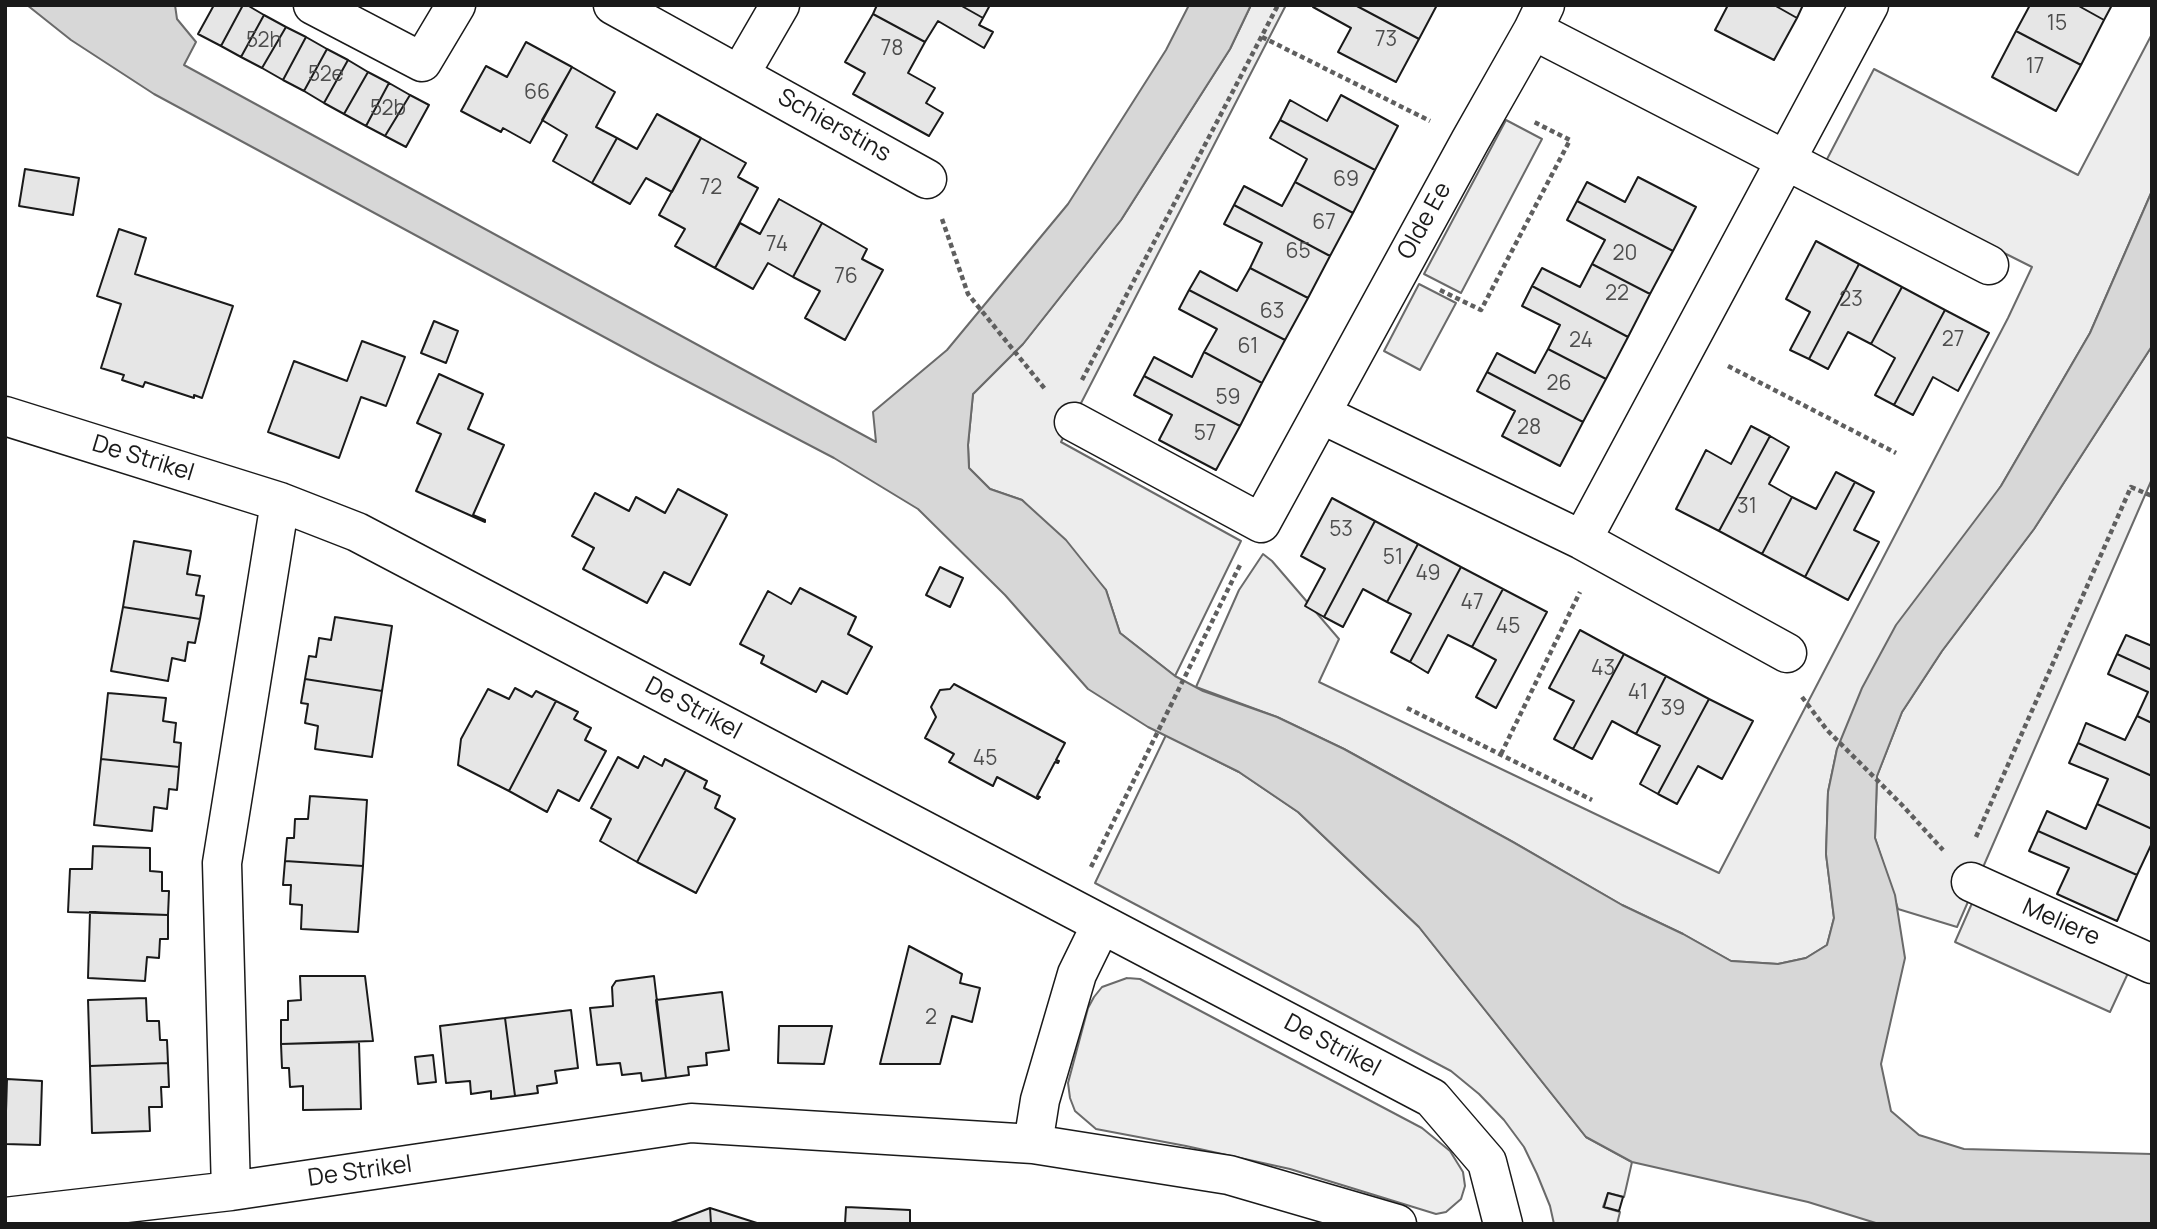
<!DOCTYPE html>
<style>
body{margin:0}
#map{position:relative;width:2157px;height:1229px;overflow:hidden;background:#fff;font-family:Manrope,sans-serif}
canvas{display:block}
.frame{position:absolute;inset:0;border:7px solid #1a1a1a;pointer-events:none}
</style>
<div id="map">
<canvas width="2157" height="1229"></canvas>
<div class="frame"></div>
</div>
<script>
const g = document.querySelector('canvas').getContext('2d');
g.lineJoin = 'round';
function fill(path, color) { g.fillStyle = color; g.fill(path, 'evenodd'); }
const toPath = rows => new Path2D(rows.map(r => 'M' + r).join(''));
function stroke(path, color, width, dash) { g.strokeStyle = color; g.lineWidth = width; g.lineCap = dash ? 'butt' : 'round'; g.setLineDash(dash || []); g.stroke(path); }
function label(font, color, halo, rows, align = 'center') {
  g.font = font + ' Manrope,sans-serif'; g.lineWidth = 5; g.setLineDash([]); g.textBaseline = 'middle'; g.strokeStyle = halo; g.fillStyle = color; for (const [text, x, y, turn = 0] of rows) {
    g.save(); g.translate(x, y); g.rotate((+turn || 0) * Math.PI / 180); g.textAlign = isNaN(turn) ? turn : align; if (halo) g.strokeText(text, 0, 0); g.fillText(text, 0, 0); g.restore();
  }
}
const built = toPath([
 [1251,5,1286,5,1061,442,1241,541,1175,676,1120,633,1106,590,1022,500,990,489,969,468,968,445,973,394,1023,344,1121,220,1230,49,1251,5],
 [2152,34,2152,191,2090,333,2001,486,1837,749,1828,792,1826,854,1834,918,1827,945,1806,958,1778,964,1731,961,1683,934,1622,905,1513,842,1344,749,1277,717,1196,687,1239,590,1263,554,1272,561,1339,639,1319,682,1719,873,2008,318,2032,267,1825,163,1874,69,2078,175,2152,34],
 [1506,120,1542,139,1461,293,1424,274,1506,120],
 [1419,284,1456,303,1420,370,1384,351,1419,284],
 [2152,346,2152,479,1957,927,1898,909,1875,838,1877,776,1902,712,1942,651,2034,529,2152,346],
 [1166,735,1239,772,1298,812,1419,927,1586,1137,1632,1162,1624,1197,1608,1193,1603,1207,1620,1212,1617,1224,1554,1224,1550,1206,1537,1174,1524,1147,1504,1120,1479,1094,1451,1071,1095,883,1166,735],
 [1973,901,2129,971,2110,1012,1955,942,1973,901],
 [1127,978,1140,979,1422,1128,1450,1151,1463,1172,1465,1186,1461,1199,1446,1212,1436,1214,1290,1169,1186,1146,1096,1129,1075,1111,1070,1098,1068,1083,1088,1008,1094,997,1102,987,1127,978]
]);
const water = toPath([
 [27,5,175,5,177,19,196,42,184,65,876,442,873,412,947,350,1068,204,1166,50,1189,5,1251,5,1230,49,1121,220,1023,344,973,394,968,445,969,468,990,489,1022,500,1066,540,1106,590,1120,633,1175,676,1203,691,1277,717,1344,749,1513,842,1622,905,1683,934,1731,961,1778,964,1806,958,1827,945,1834,918,1826,854,1828,792,1837,749,1862,688,1896,625,2001,486,2090,333,2152,191,2152,346,2034,529,1942,651,1902,712,1877,776,1875,838,1895,895,1905,958,1881,1064,1891,1111,1919,1135,1964,1149,2152,1154,2152,1224,1879,1224,1808,1202,1632,1162,1586,1137,1419,927,1298,812,1239,772,1148,727,1088,689,1005,595,918,509,834,458,656,365,154,94,71,40,27,5]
]);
const building = toPath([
 [214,5,243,5,221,46,198,34,214,5],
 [243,5,247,5,264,15,241,57,221,46,243,5],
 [877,5,960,5,983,18,979,25,993,32,984,48,938,21,925,42,873,14,877,5],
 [960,5,990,5,983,18,960,5],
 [1314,5,1355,5,1419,39,1396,82,1338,52,1351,28,1313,7,1314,5],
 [1355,5,1437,5,1419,39,1355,5],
 [1728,5,1774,5,1797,18,1774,60,1715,30,1728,5],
 [1774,5,1803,5,1797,18,1774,5],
 [2030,5,2077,5,2104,20,2081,65,2016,31,2030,5],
 [2077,5,2112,5,2104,20,2077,5],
 [873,14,925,42,908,73,935,88,926,103,943,113,929,136,853,94,865,73,845,62,873,14],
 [264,15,286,27,262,68,241,57,264,15],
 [286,27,306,37,283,80,262,68,286,27],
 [2016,31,2081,65,2056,111,1992,77,2016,31],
 [306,37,327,49,304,91,283,80,306,37],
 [526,42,572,67,530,143,503,128,501,132,461,111,486,66,507,77,526,42],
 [327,49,348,60,324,103,304,91,327,49],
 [348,60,368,72,344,114,324,103,348,60],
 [572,67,615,92,596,127,617,138,592,183,553,161,567,135,542,120,572,67],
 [368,72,389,83,366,126,344,114,368,72],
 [389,83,410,95,385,136,366,126,389,83],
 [410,95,429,105,406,147,385,136,410,95],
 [1341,95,1398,126,1375,170,1280,120,1290,100,1327,121,1341,95],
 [657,114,701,138,672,192,646,178,630,204,592,183,617,138,637,149,657,114],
 [1280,120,1375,170,1353,213,1295,182,1307,159,1270,138,1280,120],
 [701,138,746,163,738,177,758,188,715,268,675,246,685,229,659,215,701,138],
 [25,169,79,178,73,215,19,206,25,169],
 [1638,177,1696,207,1673,251,1577,201,1587,182,1625,202,1638,177],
 [1295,182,1353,213,1330,256,1234,205,1244,186,1282,206,1295,182],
 [779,199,822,223,793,277,768,263,753,289,715,268,740,223,760,234,779,199],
 [1577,201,1673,251,1650,294,1592,264,1605,240,1567,220,1577,201],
 [1234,205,1330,256,1308,298,1250,268,1262,243,1224,224,1234,205],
 [822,223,867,249,862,259,883,270,845,340,805,318,820,291,793,277,822,223],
 [119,229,146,238,135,274,233,306,202,398,194,395,194,398,145,382,143,387,122,380,124,375,101,368,121,304,97,296,119,229],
 [1816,241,1859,264,1809,359,1790,350,1810,312,1786,299,1816,241],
 [1592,264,1650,294,1628,337,1532,286,1542,268,1580,287,1592,264],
 [1859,264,1902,287,1871,344,1848,332,1828,369,1809,359,1859,264],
 [1250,268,1308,298,1285,340,1189,290,1200,271,1237,291,1250,268],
 [1532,286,1628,337,1606,379,1548,349,1560,325,1522,306,1532,286],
 [1902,287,1945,310,1894,405,1875,395,1895,358,1871,344,1902,287],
 [1189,290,1285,340,1262,383,1204,352,1217,329,1179,309,1189,290],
 [1945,310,1989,333,1958,391,1933,377,1913,415,1894,405,1945,310],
 [434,321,458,331,446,363,421,353,434,321],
 [362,341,405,357,386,406,361,397,339,458,268,432,294,361,347,381,362,341],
 [1548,349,1606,379,1583,422,1487,372,1497,353,1535,373,1548,349],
 [1204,352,1262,383,1240,426,1144,376,1154,357,1192,377,1204,352],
 [1487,372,1583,422,1560,466,1502,436,1515,411,1477,391,1487,372],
 [439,374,483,394,468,429,504,445,473,515,485,520,485,522,416,491,441,434,417,423,439,374],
 [1144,376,1240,426,1216,470,1159,440,1172,415,1134,395,1144,376],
 [1751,426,1770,436,1719,531,1676,509,1706,450,1731,464,1751,426],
 [1770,436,1789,447,1769,484,1792,497,1762,554,1719,531,1770,436],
 [1836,472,1855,482,1805,577,1762,554,1792,497,1816,509,1836,472],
 [1855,482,1874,492,1854,530,1879,542,1848,600,1805,577,1855,482],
 [678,489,727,515,690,585,664,572,647,603,583,569,594,548,572,536,595,493,629,511,636,497,665,513,678,489],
 [1332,498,1375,521,1324,617,1305,606,1325,569,1301,556,1332,498],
 [1375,521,1418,544,1387,602,1363,589,1343,627,1324,617,1375,521],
 [134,541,191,551,187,574,200,576,196,595,204,596,200,619,123,607,134,541],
 [1418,544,1461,567,1410,662,1391,652,1411,614,1387,602,1418,544],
 [940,567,963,578,950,607,926,595,940,567],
 [1461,567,1503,589,1472,647,1448,635,1428,673,1410,662,1461,567],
 [800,588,856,617,848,634,872,647,847,694,822,681,816,692,761,663,764,656,740,644,768,591,791,604,800,588],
 [1503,589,1547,612,1496,708,1476,697,1496,660,1472,647,1503,589],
 [123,607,200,619,195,643,188,642,185,661,172,658,168,681,111,671,123,607],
 [335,617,392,626,382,691,305,679,309,656,316,657,319,638,331,640,335,617],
 [1580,630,1624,654,1573,749,1554,739,1574,701,1549,688,1580,630],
 [2126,635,2152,646,2152,670,2117,654,2126,635],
 [1624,654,1666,676,1636,734,1612,721,1592,759,1573,749,1624,654],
 [2117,654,2152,670,2152,723,2137,716,2148,692,2108,674,2117,654],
 [1666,676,1709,699,1658,794,1640,784,1660,746,1636,734,1666,676],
 [305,679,382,691,372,757,315,749,318,726,305,723,308,704,301,703,305,679],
 [954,684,1065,743,1056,760,1059,761,1058,763,1055,762,1037,796,1040,797,1038,799,997,777,993,786,980,779,949,762,954,754,925,738,936,717,931,707,940,690,950,689,954,684],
 [515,688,532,697,536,691,556,701,509,791,458,765,461,739,488,689,509,699,515,688],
 [108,693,166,698,163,721,176,723,174,742,181,743,179,767,101,759,108,693],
 [1709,699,1753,721,1722,779,1698,766,1677,804,1658,794,1709,699],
 [556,701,578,712,574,719,591,728,585,740,606,751,579,801,558,790,547,812,509,791,556,701],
 [2137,716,2152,723,2152,776,2078,743,2086,723,2125,740,2137,716],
 [2078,743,2152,776,2152,829,2097,804,2108,779,2069,763,2078,743],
 [644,756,662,766,665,759,686,770,637,862,600,841,611,819,591,808,618,757,638,768,644,756],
 [101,759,179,767,177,790,169,789,167,809,154,807,152,831,94,825,101,759],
 [686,770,707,781,704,788,720,796,715,808,735,819,696,893,637,862,686,770],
 [310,796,367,800,363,866,285,861,287,838,294,838,295,819,308,819,310,796],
 [2097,804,2152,829,2152,843,2137,875,2038,831,2047,811,2086,829,2097,804],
 [2038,831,2137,875,2117,921,2057,894,2069,868,2029,851,2038,831],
 [93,846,150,848,150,871,162,872,162,891,169,891,168,915,68,912,70,869,92,869,93,846],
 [285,861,363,866,358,932,301,929,302,905,290,904,291,885,283,885,285,861],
 [90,912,168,915,168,939,160,939,159,958,147,957,145,981,88,978,90,912],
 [909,946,962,974,960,983,980,988,972,1022,952,1016,940,1064,880,1064,909,946],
 [300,976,365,976,373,1041,281,1044,281,1020,288,1020,288,1001,301,1000,300,976],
 [654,976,666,1078,642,1081,641,1073,622,1075,620,1063,597,1065,590,1008,613,1006,612,987,616,981,654,976],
 [722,992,729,1050,706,1053,707,1065,688,1067,689,1075,666,1078,656,1000,722,992],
 [146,998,147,1021,159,1021,160,1040,167,1040,168,1063,90,1066,88,1000,146,998],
 [571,1010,578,1068,555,1071,557,1083,537,1086,538,1093,515,1096,505,1018,571,1010],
 [505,1018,515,1096,491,1099,491,1091,471,1094,470,1081,446,1083,440,1026,505,1018],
 [779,1026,832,1026,824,1064,778,1063,779,1026],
 [359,1042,361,1109,303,1110,303,1086,290,1087,289,1068,282,1068,281,1044,359,1042],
 [433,1055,436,1082,418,1084,415,1057,433,1055],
 [168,1063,169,1087,161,1087,162,1107,149,1107,150,1131,92,1133,90,1066,168,1063],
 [7,1079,42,1081,40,1145,5,1144,7,1079],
 [1608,1193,1623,1197,1619,1211,1604,1207,1608,1193],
 [846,1207,910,1210,910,1224,845,1224,846,1207],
 [710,1208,760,1224,711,1224,710,1208],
 [710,1208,711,1224,668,1224,710,1208]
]);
const path = toPath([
 [1262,37,1430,121],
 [942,219,968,294,1045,389],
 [1440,290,1481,310,1570,140,1534,122],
 [1728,366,1896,453],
 [1082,380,1278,5],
 [1802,697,1827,730,1902,805,1943,850],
 [1407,708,1592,800],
 [1501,754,1580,592],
 [1976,837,2131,487,2152,496],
 [1091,867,1240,565]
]);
const minor = toPath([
 [313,5,422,62,456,5],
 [613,5,927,179],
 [1533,30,1989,265],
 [740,74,780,5],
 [1321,414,1582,540,1787,653],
 [5,416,280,502,357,532,1432,1098,1487,1162,1503,1224],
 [1074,422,1261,523,1470,141,1533,30,1545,5],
 [1582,540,1869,5],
 [1971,882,2152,964],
 [1033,1144,1040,1100,1077,974,1101,925],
 [231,1191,222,863,280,502],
 [5,1217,231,1191,691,1123,1033,1144,1229,1175,1397,1224]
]);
const numberNames = [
 ["15",2057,24],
 ["73",1386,40],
 ["52h",264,41],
 ["78",892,49],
 ["17",2035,67],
 ["52e",326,75],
 ["66",537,93],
 ["52b",388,109],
 ["69",1346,180],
 ["72",711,188],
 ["67",1324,223],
 ["74",777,245],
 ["65",1298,252],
 ["20",1625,254],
 ["76",846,277],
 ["22",1617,294],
 ["23",1851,300],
 ["63",1272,312],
 ["27",1953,340],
 ["24",1581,341],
 ["61",1248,347],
 ["26",1559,384],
 ["59",1228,398],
 ["28",1529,428],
 ["57",1205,434],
 ["31",1747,507],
 ["53",1341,530],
 ["51",1393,558],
 ["49",1428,574],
 ["47",1472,603],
 ["45",1508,627],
 ["43",1603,669],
 ["41",1638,693],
 ["39",1673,709],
 ["45",985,759],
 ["2",931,1018]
];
const streetNames = [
 ["Schierstins",834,126,29],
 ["Olde Ee",1425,221,-61],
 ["De Strikel",143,459,17],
 ["De Strikel",693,709,28],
 ["Meliere",2061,923,24],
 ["De Strikel",1332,1046,28],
 ["De Strikel",360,1172,-8]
];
fill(built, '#ededed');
stroke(built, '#6a6a6a', 2);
fill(water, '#d7d7d7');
stroke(water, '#6a6a6a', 2);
fill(building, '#e6e6e6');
stroke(building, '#1a1a1a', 2);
stroke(minor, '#1a1a1a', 41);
stroke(path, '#5f5f5f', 4.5, [5, 3.5]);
stroke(minor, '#fff', 38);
label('21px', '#4d4d4d', null, numberNames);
label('24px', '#1a1a1a', '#fff', streetNames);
</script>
